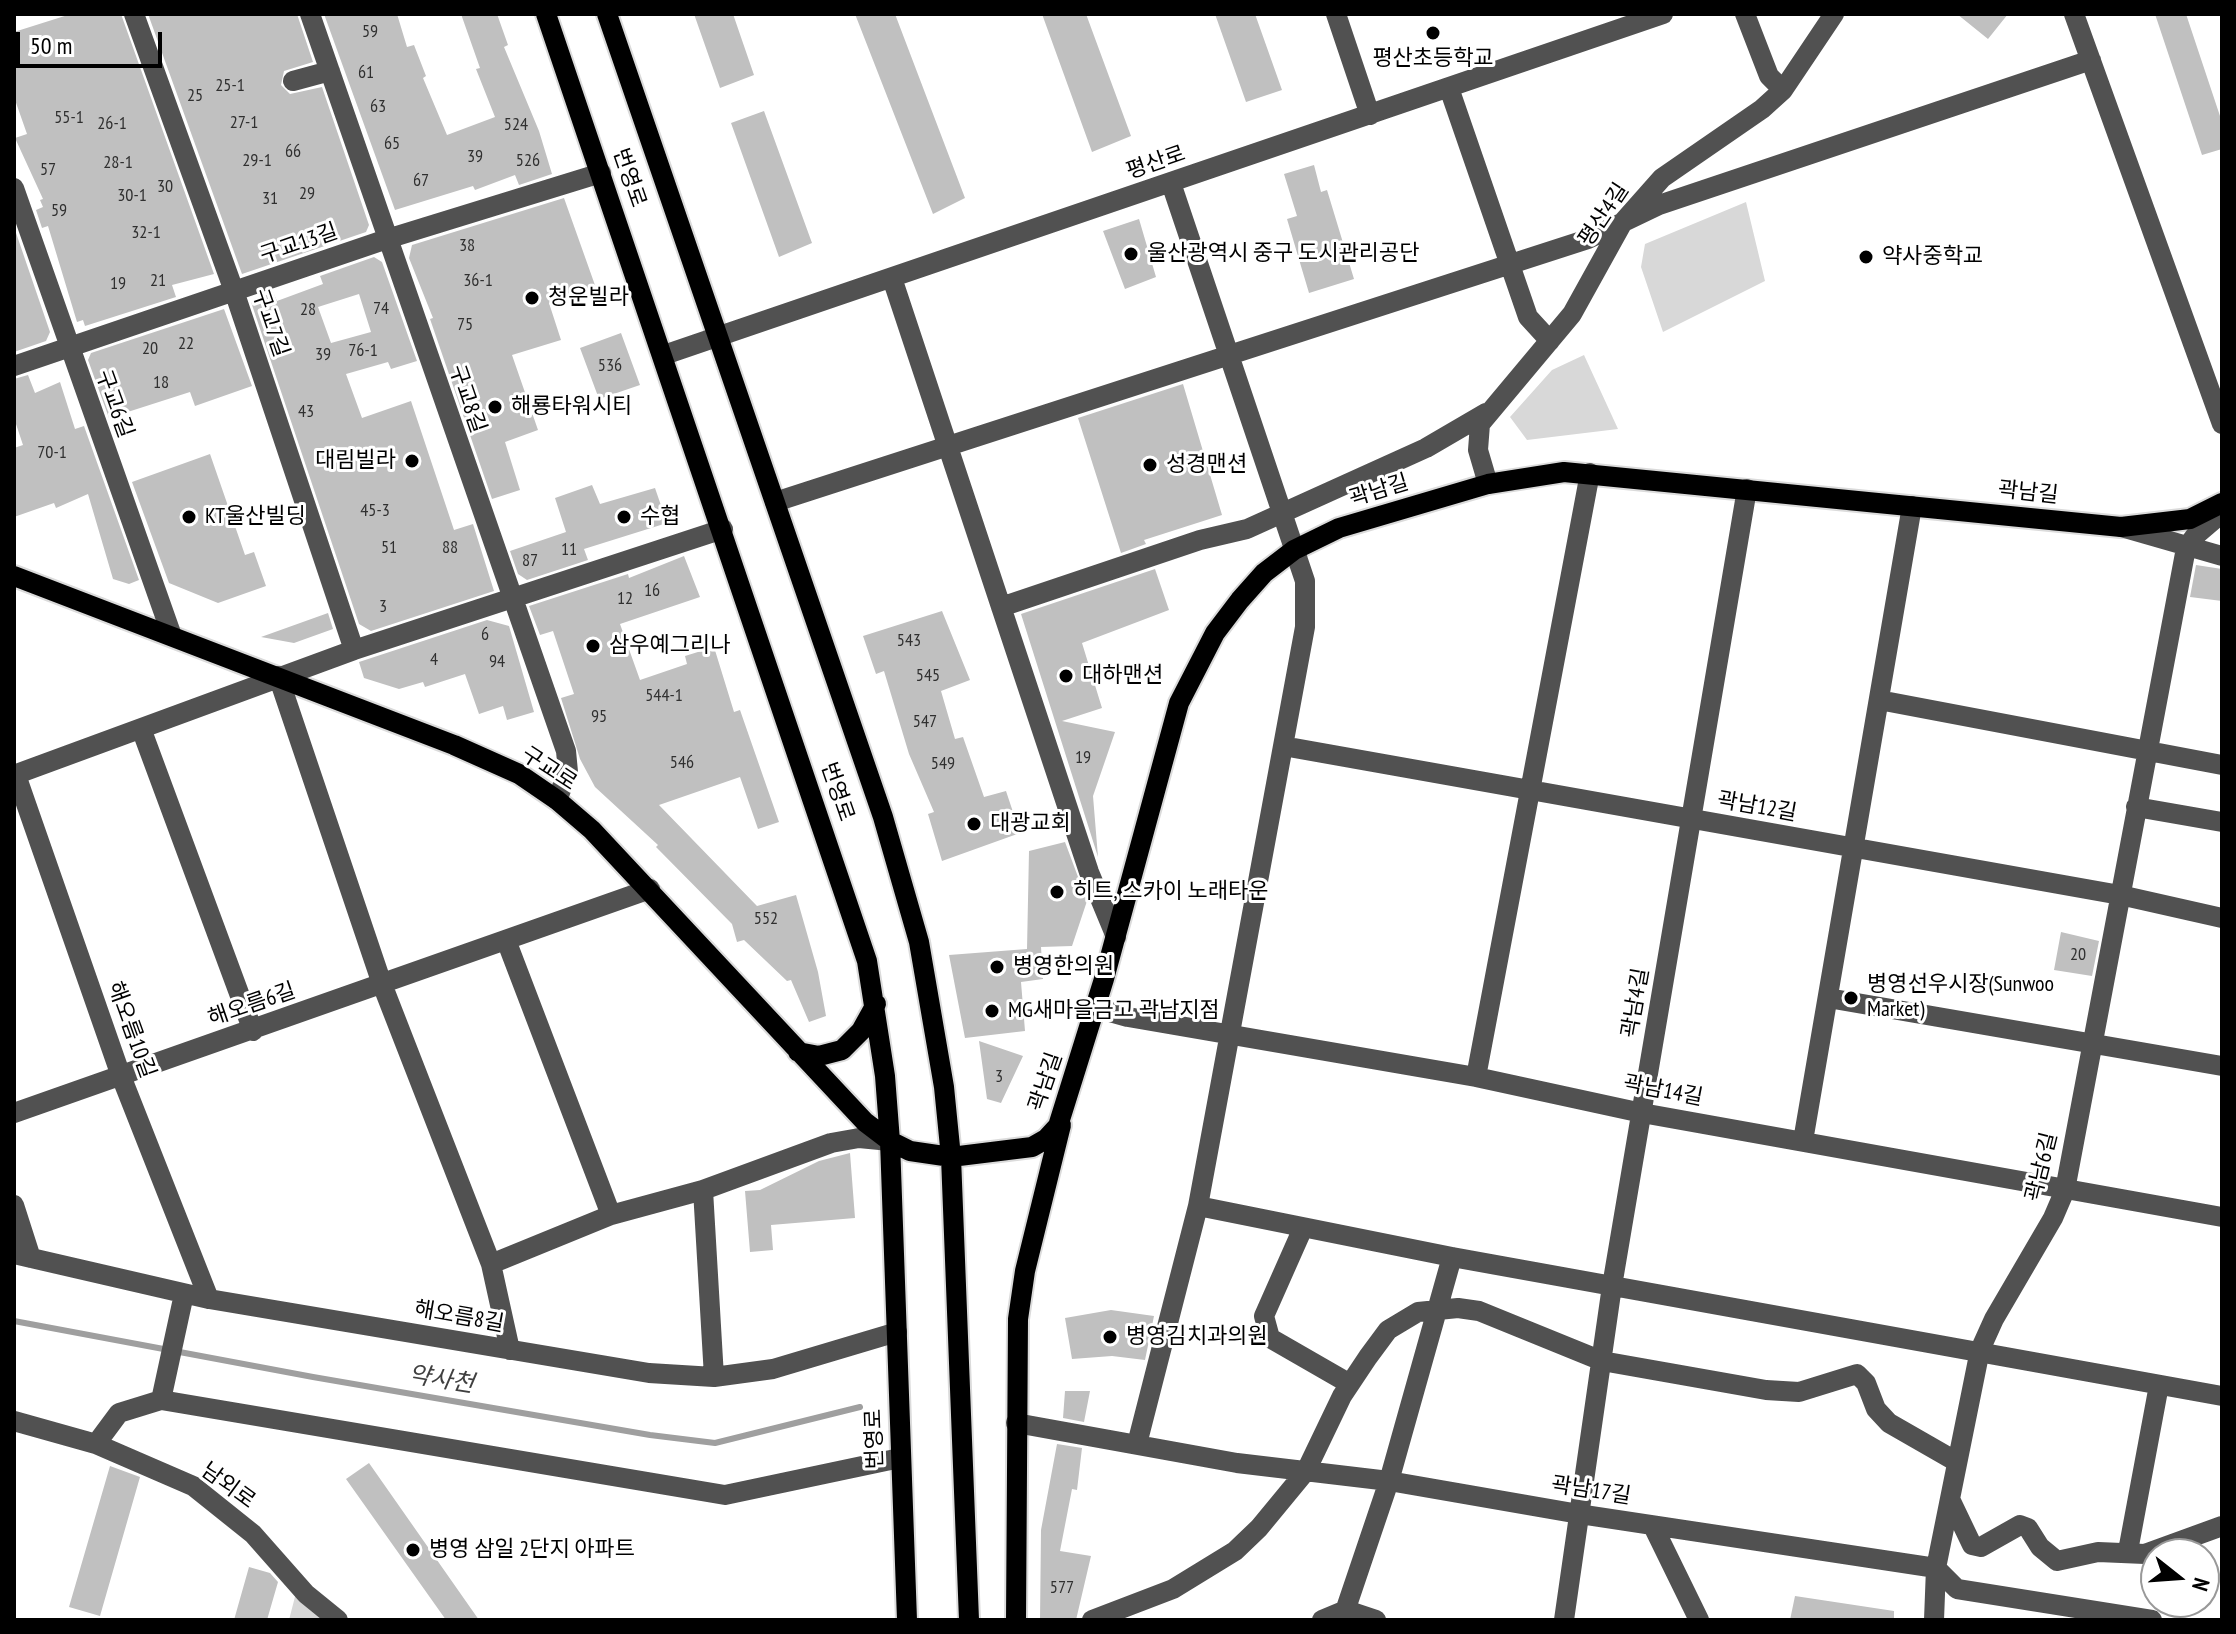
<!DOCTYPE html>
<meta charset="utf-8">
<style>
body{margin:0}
#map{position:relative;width:2236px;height:1634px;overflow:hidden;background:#fff;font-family:"PT Sans Narrow",sans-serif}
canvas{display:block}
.frame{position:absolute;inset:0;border:16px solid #000;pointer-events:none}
.north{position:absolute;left:2140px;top:1538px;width:80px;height:80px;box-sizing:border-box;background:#fff;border:2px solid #999;border-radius:50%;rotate:107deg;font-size:22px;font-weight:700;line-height:32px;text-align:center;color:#000}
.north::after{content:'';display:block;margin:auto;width:28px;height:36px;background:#000;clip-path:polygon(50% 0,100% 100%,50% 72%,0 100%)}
.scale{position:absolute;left:16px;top:32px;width:146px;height:36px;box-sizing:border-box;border:4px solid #000;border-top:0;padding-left:10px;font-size:24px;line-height:28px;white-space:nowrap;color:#000;-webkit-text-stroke:6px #fff;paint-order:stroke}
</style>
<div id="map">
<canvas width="2236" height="1634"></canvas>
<div class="frame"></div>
<div class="north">N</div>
<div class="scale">50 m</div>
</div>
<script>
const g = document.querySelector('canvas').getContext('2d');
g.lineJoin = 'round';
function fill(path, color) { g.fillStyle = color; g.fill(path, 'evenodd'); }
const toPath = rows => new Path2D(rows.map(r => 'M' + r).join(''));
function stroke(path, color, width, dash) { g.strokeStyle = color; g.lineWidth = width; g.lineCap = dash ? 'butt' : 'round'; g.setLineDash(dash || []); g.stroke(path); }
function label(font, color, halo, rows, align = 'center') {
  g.font = font + ' "PT Sans Narrow","Noto Sans KR",sans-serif'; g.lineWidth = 6; g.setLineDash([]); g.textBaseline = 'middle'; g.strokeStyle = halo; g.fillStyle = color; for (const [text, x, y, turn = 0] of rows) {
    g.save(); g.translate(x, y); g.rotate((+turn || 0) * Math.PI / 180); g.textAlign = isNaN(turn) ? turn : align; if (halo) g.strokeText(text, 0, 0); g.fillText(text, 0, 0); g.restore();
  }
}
const green = toPath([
 [1746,202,1765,281,1663,332,1641,267,1645,244],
 [1584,355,1618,429,1527,440,1510,417,1552,370],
 [298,1585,326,1620,289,1620]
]);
const stream = toPath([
 [14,1321,313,1377,650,1435,715,1443,860,1407]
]);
const building = toPath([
 [71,14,121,14,214,274,172,285,176,297,85,326,83,320,77,322,48,226,42,228,36,210,43,207,40,200,43,199,15,138,27,134,14,97,14,32],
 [148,14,297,14,313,62,284,71,281,85,290,94,322,87,369,225,366,232,242,274],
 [324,14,397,14,407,47,414,45,426,76,423,78,447,135,495,117,476,69,480,68,461,14,497,14,508,45,504,47,539,131,552,174,519,185,515,175,475,190,473,186,395,210],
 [694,14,733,14,754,75,720,88],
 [855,14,895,14,965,198,933,214],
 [1042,14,1086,14,1131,136,1092,152],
 [1215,14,1255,14,1282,90,1246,102],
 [1957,14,2008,14,1988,39],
 [2155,14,2186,14,2222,122,2222,149,2202,155],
 [764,111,812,243,779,257,731,123],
 [1314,165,1321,192,1327,190,1354,279,1309,293,1287,219,1297,216,1284,174],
 [564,198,596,288,549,303,561,340,512,355,538,430,505,442,520,490,492,499,430,319,433,318,409,258,412,245],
 [1139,219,1156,277,1125,289,1103,231],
 [14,227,50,332,46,341,14,352],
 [374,257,382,262,417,361,391,369,388,362,346,374,362,418,411,401,454,530,473,524,494,591,371,631,359,624,251,302,273,292,277,301,323,284,320,276],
 [359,294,371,332,331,343,318,307],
 [224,309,252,386,195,406,190,392,109,418,88,360,91,353],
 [621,333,640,385,599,399,580,348],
 [28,375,35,393,60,382,75,429,84,426,139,580,129,584,113,579,88,494,56,508,54,503,14,517,14,448,23,445,14,418,14,379],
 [1183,384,1222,515,1144,540,1146,544,1121,553,1078,418],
 [210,454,245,555,254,552,266,586,218,603,169,583,132,482],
 [592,485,600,504,655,488,667,523,584,549,588,560,527,580,518,574,510,551,566,532,555,498],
 [684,556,700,597,620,624,640,680,687,664,685,656,714,647,734,712,740,710,779,822,758,829,740,777,659,805,757,906,796,895,818,972,826,1016,809,1022,791,980,787,981,744,940,737,942,732,924,656,847,658,845,595,787,580,759,561,698,574,694,553,631,540,635,529,606,628,574,629,578],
 [2196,565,2222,569,2222,601,2190,597],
 [1155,569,1169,610,1082,643,1102,708,1062,721,1115,732,1093,796,1098,857,1021,614],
 [942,611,970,680,941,691,955,739,963,737,984,797,1006,791,1020,833,942,861,928,814,934,812,909,754,884,671,876,674,863,636],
 [328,613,333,629,294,643,261,637],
 [487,620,509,626,534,712,507,720,503,706,479,714,465,674,425,687,423,682,399,689,364,678,359,662],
 [1065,842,1087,901,1072,946,1041,947,1043,979,1021,982,1025,1031,965,1038,949,955,1027,949,1029,851],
 [2061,932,2099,941,2092,976,2054,970],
 [979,1041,1023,1056,1001,1103,987,1099],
 [850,1153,855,1218,771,1225,773,1250,750,1252,745,1191,760,1190,819,1161],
 [1111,1310,1154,1316,1145,1360,1112,1356,1072,1359,1065,1318],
 [1065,1391,1090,1391,1084,1422,1063,1418],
 [1057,1444,1082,1448,1077,1490,1072,1489,1060,1551,1091,1556,1076,1620,1040,1620,1041,1530],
 [369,1463,479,1620,446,1620,346,1479],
 [110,1466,140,1477,100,1616,69,1607],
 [249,1567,270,1573,278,1582,267,1620,234,1620],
 [1795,1596,1894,1611,1894,1620,1790,1620]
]);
const minor = toPath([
 [134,14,234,291,354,650],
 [310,14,566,751,568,772,557,800],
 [1336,14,1370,115],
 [1745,14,1769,76,1783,90],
 [2074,14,2222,424],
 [293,81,330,71],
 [1449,88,1528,317,1550,341],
 [14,188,172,636],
 [892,278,1089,872,1116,937],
 [664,355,1663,14],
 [14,366,387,239,601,173],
 [1488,484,1478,450,1480,424,1572,314,1623,222,1662,178,1762,109,1783,90,1834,14],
 [775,502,1588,239,1659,205,2091,60],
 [2121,527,2222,556],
 [1001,607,1200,540,1247,529,1426,448,1486,413],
 [278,676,382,984,491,1264,510,1350],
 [1879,700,2222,765],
 [142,731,253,1031],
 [1283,746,2120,895,2222,918],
 [14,775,354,650,723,529],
 [16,775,121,1076,209,1299],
 [2136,807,2222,822],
 [506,940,611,1215],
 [1828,998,2222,1066],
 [1096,1008,1128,1017,1476,1077,1642,1113,2222,1217],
 [1476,1077,1590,473],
 [14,1113,650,889],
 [1803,1141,1912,506],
 [703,1190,714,1377],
 [14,1205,31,1258],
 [1198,1206,1452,1257,2222,1396],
 [1303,1228,1264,1316,1270,1338,1350,1384],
 [14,1254,209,1299,649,1373,714,1377,773,1369,897,1332],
 [491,1264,611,1215,703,1190,831,1143,859,1138,890,1141],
 [161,1400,184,1294],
 [14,1421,96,1444,193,1486,253,1534,306,1594,338,1620],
 [1016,1423,1237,1463,1389,1481,1579,1514,1936,1568,1957,1589,2152,1620],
 [96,1444,119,1413,161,1400,725,1495,900,1458],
 [1137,1444,1198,1206,1305,627,1305,581,1171,183],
 [1950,1499,1972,1545,1981,1547,2020,1525,2028,1528,2040,1547,2057,1561,2098,1552,2145,1554,2222,1526],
 [1653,1526,1699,1620],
 [2128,1551,2159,1385],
 [1092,1620,1173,1589,1235,1551,1259,1528,1306,1471,1342,1396,1368,1357,1388,1330,1418,1312,1458,1308,1479,1311,1602,1361,1766,1390,1799,1392,1857,1374,1866,1383,1876,1409,1889,1423,1957,1462],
 [1322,1620,1346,1610,1376,1620],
 [1342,1620,1389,1481,1452,1257],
 [1564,1620,1612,1286,1747,489],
 [1934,1620,1936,1568,1980,1350,1994,1319,2053,1218,2065,1190,2186,548,2195,536,2222,513]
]);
const major = toPath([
 [546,14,867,961,885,1076,890,1141,907,1620],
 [607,14,883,817,919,942,944,1087,951,1157,969,1620],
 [14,576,454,745,519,774,557,800,592,830,865,1122,890,1141,910,1151,951,1157,1032,1147,1046,1139,1058,1126,1104,979,1179,703,1215,633,1240,600,1264,573,1294,550,1339,528,1488,484,1564,472,2121,527,2190,519,2222,503],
 [798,1052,819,1056,842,1050,861,1031,876,1004],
 [1016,1620,1018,1319,1025,1271,1061,1125]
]);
const markers = [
 [1433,33,8,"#000"],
 [1131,254,8,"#000"],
 [1866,257,8,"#000"],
 [532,298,8,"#000"],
 [495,407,8,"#000"],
 [412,461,8,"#000"],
 [1150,465,8,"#000"],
 [189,517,8,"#000"],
 [624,517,8,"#000"],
 [593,646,8,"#000"],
 [1066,676,8,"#000"],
 [974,824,8,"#000"],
 [1057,892,8,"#000"],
 [997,967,8,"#000"],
 [1851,998,8,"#000"],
 [992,1011,8,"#000"],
 [1110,1337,8,"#000"],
 [413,1550,8,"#000"]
];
const numberNames = [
 ["59",370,32],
 ["61",366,73],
 ["25-1",230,86],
 ["25",195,96],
 ["63",378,107],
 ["55-1",69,118],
 ["27-1",244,123],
 ["26-1",112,124],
 ["524",516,125],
 ["65",392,144],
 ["66",293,152],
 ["39",475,157],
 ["29-1",257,161],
 ["526",528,161],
 ["28-1",118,163],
 ["57",48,170],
 ["67",421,181],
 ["30",165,187],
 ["29",307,194],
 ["30-1",132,196],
 ["31",270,199],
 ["59",59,211],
 ["32-1",146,233],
 ["38",467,246],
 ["21",158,281],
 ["36-1",478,281],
 ["19",118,284],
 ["74",381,309],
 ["28",308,310],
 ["75",465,325],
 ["22",186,344],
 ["20",150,349],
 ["76-1",363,351],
 ["39",323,355],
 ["536",610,366],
 ["18",161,383],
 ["43",306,412],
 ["70-1",52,453],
 ["45-3",375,511],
 ["51",389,548],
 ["88",450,548],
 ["11",569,550],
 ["87",530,561],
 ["16",652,591],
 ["12",625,599],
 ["3",383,607],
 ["6",485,635],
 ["543",909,641],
 ["4",434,660],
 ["94",497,662],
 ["545",928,676],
 ["544-1",664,696],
 ["95",599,717],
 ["547",925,722],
 ["19",1083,758],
 ["546",682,763],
 ["549",943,764],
 ["552",766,919],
 ["20",2078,955],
 ["3",999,1077],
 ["577",1062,1588]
];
const poiNames = [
 ["평산초등학교",1433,59,"center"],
 ["울산광역시 중구 도시관리공단",1147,254],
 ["약사중학교",1882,257],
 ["청운빌라",548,298],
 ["해룡타워시티",511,407],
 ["대림빌라",396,461,"right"],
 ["성경맨션",1166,465],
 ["KT울산빌딩",205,517],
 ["수협",640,517],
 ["삼우예그리나",609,646],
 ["대하맨션",1082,676],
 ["대광교회",990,824],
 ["히트, 스카이 노래타운",1073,892],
 ["병영한의원",1013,967],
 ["병영선우시장(Sunwoo",1867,985],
 ["Market)",1867,1010],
 ["MG새마을금고 곽남지점",1008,1011],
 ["병영김치과의원",1126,1337],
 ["병영 삼일 2단지 아파트",429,1550]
];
const streetNames = [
 ["평산로",1156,163,-19],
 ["번영로",629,178,71],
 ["평산4길",1604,215,-56],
 ["구교13길",299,244,-19],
 ["구교7길",270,323,71],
 ["구교8길",467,399,71],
 ["구교6길",114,404,70],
 ["곽남길",1379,491,-17],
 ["곽남길",2028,493,6],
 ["구교로",549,769,33],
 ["번영로",837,792,71],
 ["곽남12길",1757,807,10],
 ["곽남4길",1636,1003,-80],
 ["해오름6길",252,1005,-19],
 ["해오름10길",131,1030,70],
 ["곽남길",1046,1082,-71],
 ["곽남14길",1663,1091,11],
 ["곽남6길",2042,1167,-76],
 ["해오름8길",459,1317,10],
 ["번영로",875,1439,-92],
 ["남외로",228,1486,36],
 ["곽남17길",1591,1491,9]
];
const waterNames = [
 ["약사천",441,1380,9]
];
fill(green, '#d8d8d8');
stroke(stream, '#9f9f9f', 6);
fill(building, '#c0c0c0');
stroke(major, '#dbdbdb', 24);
stroke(minor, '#515151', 20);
stroke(major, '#000', 20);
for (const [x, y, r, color] of markers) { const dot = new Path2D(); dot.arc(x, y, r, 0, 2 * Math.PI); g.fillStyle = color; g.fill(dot); stroke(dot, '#fff', 3); }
label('18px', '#303030', null, numberNames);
label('22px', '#000', '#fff', poiNames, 'left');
label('22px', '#000', '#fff', streetNames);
label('italic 24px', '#404040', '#fff', waterNames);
</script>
